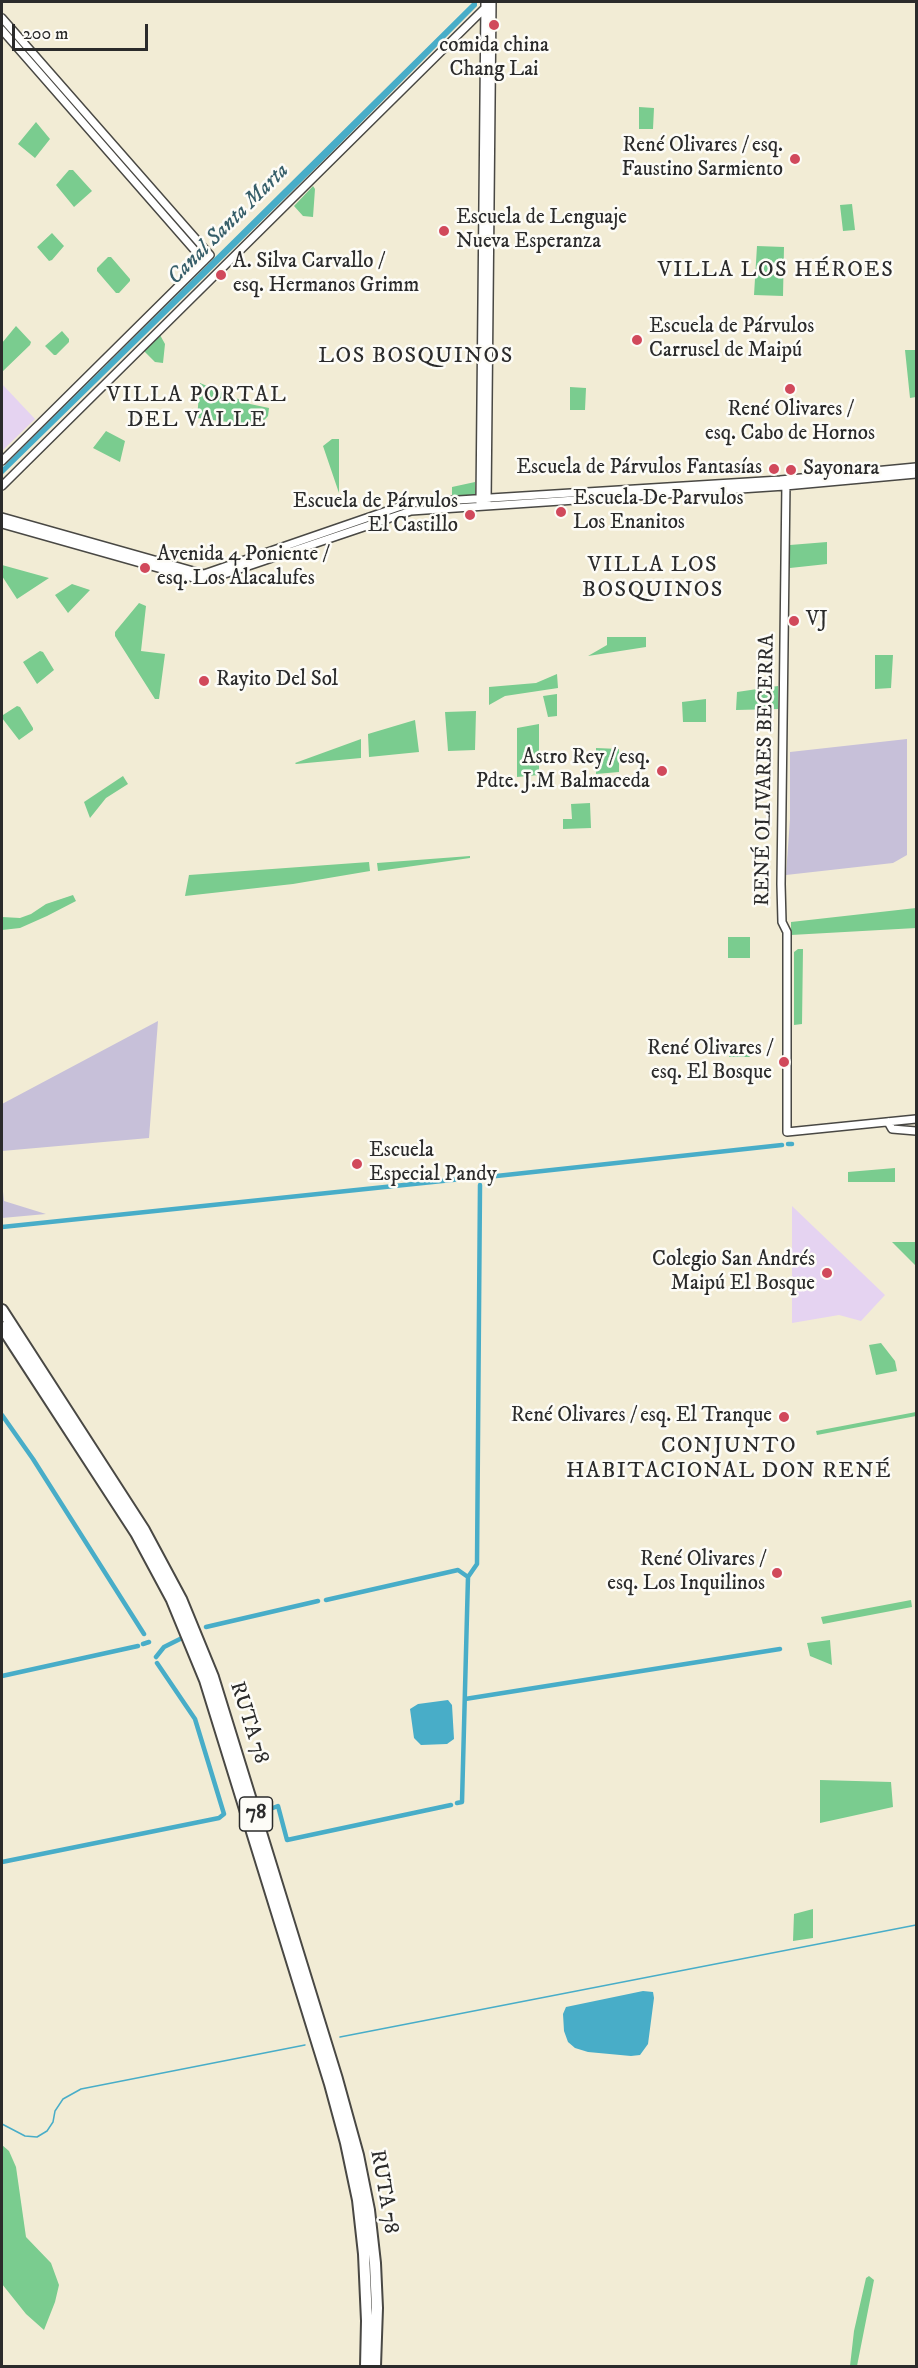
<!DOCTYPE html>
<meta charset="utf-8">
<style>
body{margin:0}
#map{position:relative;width:918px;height:2368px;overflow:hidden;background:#f2ecd5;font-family:"IM FELL DW Pica",serif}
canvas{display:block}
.frame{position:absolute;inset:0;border:3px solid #2b2b2b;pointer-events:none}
.scale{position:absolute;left:12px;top:24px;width:136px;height:27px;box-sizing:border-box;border:3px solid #2b2b2b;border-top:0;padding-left:8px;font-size:18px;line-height:21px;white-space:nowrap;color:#2b2b2b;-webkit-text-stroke:4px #fdfcf7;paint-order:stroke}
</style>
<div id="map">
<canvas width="918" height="2368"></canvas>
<div class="frame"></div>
<div class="scale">200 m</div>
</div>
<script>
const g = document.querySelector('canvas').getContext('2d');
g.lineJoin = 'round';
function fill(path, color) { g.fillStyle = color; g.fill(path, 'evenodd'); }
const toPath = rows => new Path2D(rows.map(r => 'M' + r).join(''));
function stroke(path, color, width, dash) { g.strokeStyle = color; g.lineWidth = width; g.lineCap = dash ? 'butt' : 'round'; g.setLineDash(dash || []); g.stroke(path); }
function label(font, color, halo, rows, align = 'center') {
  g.font = font + ' "IM FELL DW Pica",serif'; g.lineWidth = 5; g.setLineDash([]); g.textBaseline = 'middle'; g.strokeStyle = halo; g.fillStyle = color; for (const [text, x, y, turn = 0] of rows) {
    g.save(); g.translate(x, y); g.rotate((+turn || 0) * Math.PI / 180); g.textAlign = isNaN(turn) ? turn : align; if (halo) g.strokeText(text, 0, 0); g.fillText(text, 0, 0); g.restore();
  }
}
const built = toPath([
 [2,384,35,419,2,451],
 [792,1206,885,1295,861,1321,839,1315,792,1323]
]);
const industrial = toPath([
 [907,739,907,855,893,863,786,875,790,819,790,752],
 [158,1021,149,1138,2,1151,2,1104],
 [2,1182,4,1201,46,1214,2,1218]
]);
const green = toPath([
 [639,107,654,108,653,129,639,129],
 [36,122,50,139,35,158,18,144],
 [69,170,73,170,92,191,74,207,56,185],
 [313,186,315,189,313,217,303,216,294,206],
 [852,204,855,230,843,231,840,205],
 [52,233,64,246,52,260,49,261,37,247],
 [757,246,784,247,783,296,754,295],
 [108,257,111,257,130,279,130,281,119,293,116,293,97,271,97,268],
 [16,326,31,342,30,345,2,372,2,343],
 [62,331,69,339,69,342,56,355,54,355,45,346],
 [160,335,165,344,163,363,155,362,144,351],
 [905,350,916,350,916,397,910,398],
 [200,383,250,404,269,408,268,416,259,426,197,418],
 [570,387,586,388,585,410,570,410],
 [106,431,125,441,120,462,93,448],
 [332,439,339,439,339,493,323,446],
 [475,482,475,495,452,497,452,487],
 [827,542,827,564,790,568,790,545],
 [2,565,49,578,17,599,2,576],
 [72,584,90,590,68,613,55,595],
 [139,603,146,606,141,651,165,654,159,699,155,699,115,636,115,632],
 [607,637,646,637,646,647,588,656,607,645],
 [40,651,43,652,54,670,37,684,23,662],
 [875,655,893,655,891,688,875,689],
 [557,674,558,688,505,696,489,705,489,687,536,683],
 [778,686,778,709,736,710,737,692],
 [557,694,557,716,548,717,543,696],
 [706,699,706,722,683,722,682,702],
 [17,706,20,707,33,728,33,730,19,740,2,718,3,715],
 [476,711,475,750,448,751,445,712],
 [415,720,419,752,369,757,368,734],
 [539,724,539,775,517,777,517,728],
 [361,739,361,758,296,764,295,763],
 [596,748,619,749,619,772,596,774],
 [123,776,128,784,106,798,90,818,84,802],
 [590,803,591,828,563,829,563,819,572,819,571,804],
 [470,856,470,858,378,871,377,863],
 [369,862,370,871,293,884,185,896,189,875],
 [73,895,76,901,47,916,20,928,2,930,2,917,20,918,31,914,46,904],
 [916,908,916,928,791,935,791,922],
 [728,937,750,937,750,958,728,958],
 [798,949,803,949,802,1024,794,1025,794,952],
 [730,1044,751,1044,750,1057,729,1057],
 [895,1168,895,1182,848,1182,848,1172],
 [892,1242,916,1242,916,1266],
 [881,1343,895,1361,897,1371,876,1375,869,1345],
 [916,1412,916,1416,817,1435,816,1431],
 [911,1600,912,1607,823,1624,821,1617],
 [830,1640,832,1665,810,1656,807,1643],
 [820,1780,891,1782,893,1807,820,1823],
 [813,1909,813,1938,793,1941,794,1914],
 [2,2145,9,2151,16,2167,26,2237,51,2263,59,2285,55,2302,44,2330,26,2314,2,2284],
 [869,2276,874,2280,857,2366,850,2366,854,2331,866,2278]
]);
const water = toPath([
 [473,2,477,2,477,6,329,155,2,475,2,468],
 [448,1700,452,1705,454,1739,447,1744,421,1745,414,1738,410,1709,418,1704],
 [643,1991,653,1992,654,1998,648,2044,640,2055,631,2056,588,2052,575,2048,568,2042,564,2031,563,2014,566,2007]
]);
const stream = toPath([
 [340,2037,916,1925],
 [2,2124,25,2136,37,2137,47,2131,53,2122,55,2111,63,2099,81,2089,305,2045]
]);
const canal = toPath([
 [788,1144,792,1144],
 [478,1178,782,1145],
 [2,1227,471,1178],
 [2,1415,33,1459,144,1634],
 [326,1600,458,1570,468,1577],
 [206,1627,318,1601],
 [143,1644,149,1642],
 [156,1657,164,1647,182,1638],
 [2,1676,138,1646],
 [465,1699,780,1649],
 [457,1803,462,1802,468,1577,477,1564,480,1185],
 [265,1811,278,1806,287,1840,451,1805],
 [2,1862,219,1818,224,1814,195,1719,157,1663]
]);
const tertiary = toPath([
 [2,18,210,255,2,461],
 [2,30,204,261],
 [786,482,781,884,782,922,787,932,787,1132,916,1119],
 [2,486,491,2],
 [480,503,485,2],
 [487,503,492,2],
 [2,517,204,574,410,503,780,480,916,467],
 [2,524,204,581,411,511,785,486,916,474],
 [888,1122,892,1129,916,1131]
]);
const motorway = toPath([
 [2,1310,144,1530,181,1599,213,1677,337,2079,358,2155,369,2210,375,2263,377,2308,375,2366],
 [2,1327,136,1533,172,1600,205,1680,330,2084,346,2143,358,2200,364,2254,367,2321,366,2366]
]);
const markers = [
 [494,25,6,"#d1495b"],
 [795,159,6,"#d1495b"],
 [444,231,6,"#d1495b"],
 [221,275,6,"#d1495b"],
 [637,340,6,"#d1495b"],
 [790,389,6,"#d1495b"],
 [774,469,6,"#d1495b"],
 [791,470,6,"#d1495b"],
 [561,512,6,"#d1495b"],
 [470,515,6,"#d1495b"],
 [145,568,6,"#d1495b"],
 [794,621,6,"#d1495b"],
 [204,681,6,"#d1495b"],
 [662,771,6,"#d1495b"],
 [784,1062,6,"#d1495b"],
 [357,1164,6,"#d1495b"],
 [827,1273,6,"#d1495b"],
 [784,1417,6,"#d1495b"],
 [777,1573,6,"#d1495b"]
];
const shields = [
 [256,1814,33]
];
const shieldNames = [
 ["78",256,1814]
];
const poiNames = [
 ["comida china",494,47,"center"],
 ["Chang Lai",494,71,"center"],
 ["René Olivares / esq.",783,147,"right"],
 ["Faustino Sarmiento",783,171,"right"],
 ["Escuela de Lenguaje",456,219],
 ["Nueva Esperanza",456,243],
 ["A. Silva Carvallo /",233,263],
 ["esq. Hermanos Grimm",233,287],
 ["Escuela de Párvulos",649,328],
 ["Carrusel de Maipú",649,352],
 ["René Olivares /",790,411,"center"],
 ["esq. Cabo de Hornos",790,435,"center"],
 ["Escuela de Párvulos Fantasías",762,469,"right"],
 ["Sayonara",803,470],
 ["Escuela De Parvulos",573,500],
 ["Los Enanitos",573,524],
 ["Escuela de Párvulos",458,503,"right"],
 ["El Castillo",458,527,"right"],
 ["Avenida 4 Poniente /",157,556],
 ["esq. Los Alacalufes",157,580],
 ["VJ",806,621],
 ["Rayito Del Sol",216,681],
 ["Astro Rey / esq.",650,759,"right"],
 ["Pdte. J.M Balmaceda",650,783,"right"],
 ["René Olivares /",772,1050,"right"],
 ["esq. El Bosque",772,1074,"right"],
 ["Escuela",369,1152],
 ["Especial Pandy",369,1176],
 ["Colegio San Andrés",815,1261,"right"],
 ["Maipú El Bosque",815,1285,"right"],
 ["René Olivares / esq. El Tranque",772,1417,"right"],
 ["René Olivares /",765,1561,"right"],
 ["esq. Los Inquilinos",765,1585,"right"]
];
const streetNames = [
 ["RENÉ OLIVARES BECERRA",766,770,-89],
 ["RUTA 78",248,1723,72],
 ["RUTA 78",383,2192,80]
];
const waterNames = [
 ["Canal Santa Marta",229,225,-45]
];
const neighbourhoodNames = [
 ["VILLA LOS HÉROES",776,271],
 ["LOS BOSQUINOS",416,357],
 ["VILLA PORTAL",197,396],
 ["DEL VALLE",197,421],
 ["VILLA LOS",653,566],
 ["BOSQUINOS",653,591],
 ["CONJUNTO",729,1447],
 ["HABITACIONAL DON RENÉ",729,1472]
];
fill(built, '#e5d3f1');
fill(industrial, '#c7c0d9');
fill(green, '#7acc8f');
fill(water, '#48adc8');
stroke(stream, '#48adc8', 1.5);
stroke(canal, '#48adc8', 4.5);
stroke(tertiary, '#494844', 10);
stroke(motorway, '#494844', 14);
stroke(tertiary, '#fff', 7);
stroke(motorway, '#fff', 10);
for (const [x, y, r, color] of markers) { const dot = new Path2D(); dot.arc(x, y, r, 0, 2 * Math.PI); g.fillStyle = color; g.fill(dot); stroke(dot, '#fdfcf7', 2); }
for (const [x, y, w] of shields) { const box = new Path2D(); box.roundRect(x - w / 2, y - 17, w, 34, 4.5); g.fillStyle = '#fdfcf7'; g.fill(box); stroke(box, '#2b2b2b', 1.5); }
label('bold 20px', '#2b2b2b', null, shieldNames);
label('21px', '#2b2b2b', '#fdfcf7', poiNames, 'left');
label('21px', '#2b2b2b', '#fdfcf7', streetNames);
label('italic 22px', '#375f6a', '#fdfcf7', waterNames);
g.letterSpacing = '1.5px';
label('22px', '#2b2b2b', '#fdfcf7', neighbourhoodNames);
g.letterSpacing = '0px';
</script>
